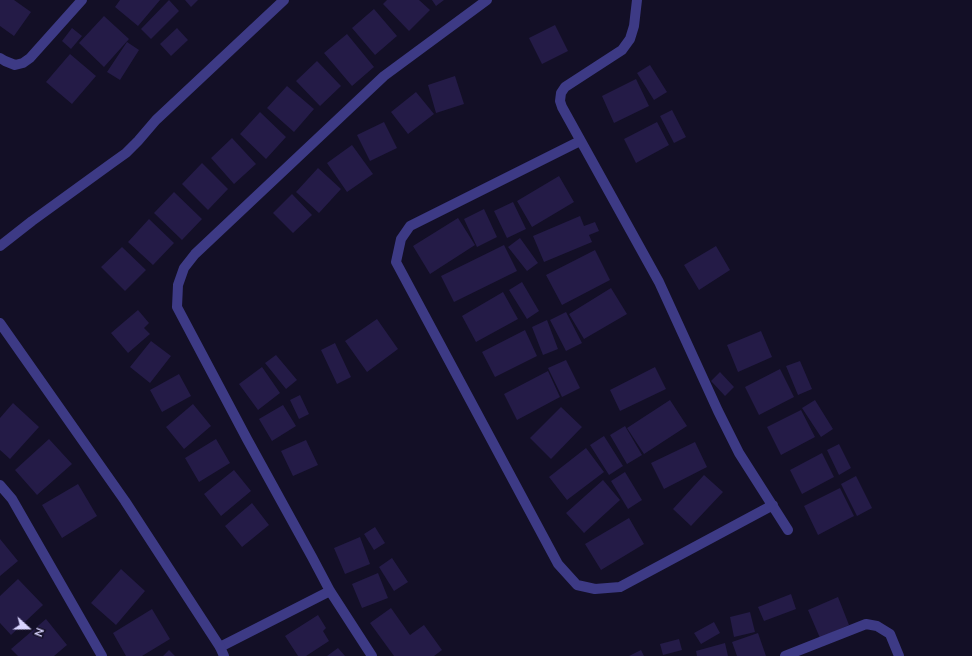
<!DOCTYPE html>
<style>
body{margin:0}
#map{position:relative;width:972px;height:656px;overflow:hidden;background:#130f26;font-family:Lato,sans-serif}
canvas{display:block}
.north{position:absolute;left:8px;top:608px;width:40px;height:40px;-webkit-text-stroke:3px #130f26;paint-order:stroke;rotate:111deg;font-size:11px;font-weight:700;line-height:16px;text-align:center;color:#d9d4ff}
.north::after{content:'';display:block;margin:auto;width:14px;height:18px;background:#d9d4ff;clip-path:polygon(50% 0,100% 100%,50% 72%,0 100%)}
</style>
<div id="map">
<canvas width="972" height="656"></canvas>
<div class="north">N</div>
</div>
<script>
const g = document.querySelector('canvas').getContext('2d');
g.lineJoin = 'round';
function fill(path, color) { g.fillStyle = color; g.fill(path, 'evenodd'); }
const toPath = rows => new Path2D(rows.map(r => 'M' + r).join(''));
function stroke(path, color, width, dash) { g.strokeStyle = color; g.lineWidth = width; g.lineCap = dash ? 'butt' : 'round'; g.setLineDash(dash || []); g.stroke(path); }
const building = toPath([
 [0,0,14,0,31,12,14,36,0,26],
 [120,0,160,0,138,26,115,7],
 [169,0,179,11,151,39,141,29],
 [185,0,198,0,191,7],
 [387,0,419,0,430,10,409,31,383,4],
 [432,0,444,0,436,6],
 [374,9,397,36,375,55,352,28],
 [104,16,129,39,104,67,79,43],
 [555,25,568,51,542,64,529,38],
 [72,28,82,36,71,49,62,41],
 [177,28,188,40,171,56,160,44],
 [347,34,374,67,352,86,324,53],
 [127,42,139,50,120,80,107,72],
 [70,54,96,76,72,104,46,82],
 [317,61,341,86,320,106,296,81],
 [650,65,667,92,654,100,637,73],
 [455,76,464,104,436,113,428,85],
 [636,79,649,106,614,123,602,96],
 [287,86,314,109,294,132,267,108],
 [416,92,434,114,408,134,391,112],
 [672,110,686,137,674,143,660,116],
 [260,112,286,137,266,159,240,134],
 [384,122,397,148,370,161,357,135],
 [657,122,669,145,636,163,624,139],
 [232,138,256,164,234,184,211,158],
 [352,145,373,174,347,192,327,163],
 [202,163,228,189,208,210,182,184],
 [318,168,341,189,319,213,296,192],
 [559,176,574,202,532,227,517,201],
 [174,192,202,219,182,240,154,213],
 [292,194,312,215,293,233,273,213],
 [513,202,526,229,507,238,494,211],
 [484,209,497,237,477,247,464,219],
 [580,216,584,226,595,222,599,231,589,235,592,242,544,262,533,236],
 [458,218,475,245,430,274,413,246],
 [149,219,174,243,153,265,128,242],
 [520,238,538,263,527,271,508,247],
 [504,245,517,271,454,302,441,276],
 [716,246,730,270,699,290,684,265],
 [122,247,146,270,125,291,101,267],
 [595,250,610,280,562,305,546,275],
 [522,282,539,311,527,319,509,290],
 [611,288,627,314,584,339,569,314],
 [503,292,518,319,476,342,462,316],
 [138,310,149,323,144,328,150,334,128,353,111,333],
 [566,312,582,343,566,351,550,320],
 [377,319,398,349,367,372,345,341],
 [547,320,558,349,543,355,532,327],
 [525,330,537,356,495,377,482,352],
 [761,331,772,357,738,372,727,345],
 [151,341,171,356,150,383,130,367],
 [335,343,351,377,337,384,321,350],
 [276,355,297,380,286,389,265,363],
 [566,360,580,388,562,397,548,368],
 [800,361,812,389,798,395,786,366],
 [262,367,280,393,258,410,239,384],
 [655,367,666,389,620,411,610,390],
 [780,369,794,397,759,415,745,387],
 [548,371,560,397,517,420,504,394],
 [720,372,734,387,725,396,711,381],
 [179,374,191,396,162,412,150,390],
 [300,395,309,414,299,419,290,400],
 [670,400,687,426,644,454,627,428],
 [815,400,833,429,821,437,802,408],
 [13,403,39,427,10,459,0,450,0,418],
 [193,404,211,426,184,449,166,427],
 [283,405,296,426,272,441,259,419],
 [561,407,582,427,551,459,530,438],
 [801,410,815,437,781,455,767,427],
 [625,426,642,455,627,464,610,435],
 [604,436,623,466,609,475,590,445],
 [49,439,72,464,37,495,15,470],
 [216,439,230,463,199,482,185,458],
 [306,440,318,465,293,476,281,451],
 [695,442,707,467,664,489,651,463],
 [839,444,851,468,839,475,827,450],
 [586,448,604,472,567,500,549,477],
 [822,453,834,477,802,494,790,470],
 [234,470,251,491,221,516,204,494],
 [625,472,642,500,628,509,611,481],
 [704,475,723,492,691,526,673,509],
 [856,476,872,508,857,516,841,484],
 [603,480,620,500,584,533,566,513],
 [78,484,97,516,62,538,42,505],
 [840,488,854,516,818,535,804,506],
 [252,503,269,525,242,547,225,526],
 [629,518,644,544,601,570,585,544],
 [375,527,385,543,374,550,364,534],
 [360,537,370,564,345,574,334,548],
 [0,539,18,561,0,576],
 [392,558,408,582,394,591,379,567],
 [121,569,145,591,116,625,91,603],
 [378,573,388,598,362,608,352,584],
 [18,579,43,605,11,635,0,623,0,596],
 [791,594,796,609,764,621,758,607],
 [838,597,849,625,820,638,808,610],
 [391,608,410,635,424,625,442,650,434,656,394,656,370,623],
 [152,609,170,639,142,656,126,656,113,633],
 [750,612,755,632,734,637,730,617],
 [318,615,326,628,323,631,329,641,306,656,298,656,285,636],
 [46,619,67,645,54,656,18,656,11,649],
 [714,622,720,633,701,644,694,633],
 [758,633,766,656,737,656,732,642],
 [679,639,682,650,663,655,660,644],
 [725,643,728,656,697,656,696,651],
 [338,648,345,656,327,656],
 [169,650,175,656,163,656],
 [641,650,644,656,629,656]
]);
const minor = toPath([
 [637,0,634,26,630,39,622,50,565,87,561,93,560,101,562,107,659,282,718,411,739,453,788,530],
 [0,58,5,61,15,65,23,63,30,58,82,0],
 [580,141,410,226,401,239,396,262,558,564,577,585,595,589,620,587,773,505],
 [0,485,12,499,102,656],
 [220,647,330,591],
 [372,656,330,591,312,557,247,439,177,307,178,285,184,268,195,254,384,76,487,0],
 [785,656,866,624,877,626,890,634,899,656]
]);
const tertiary = toPath([
 [0,246,32,221,112,163,126,153,138,141,156,120,284,0],
 [0,323,125,501,220,647,224,656]
]);
fill(building, '#241b47');
stroke(minor, '#3d3a85', 10);
stroke(tertiary, '#3d3a85', 10);
</script>
